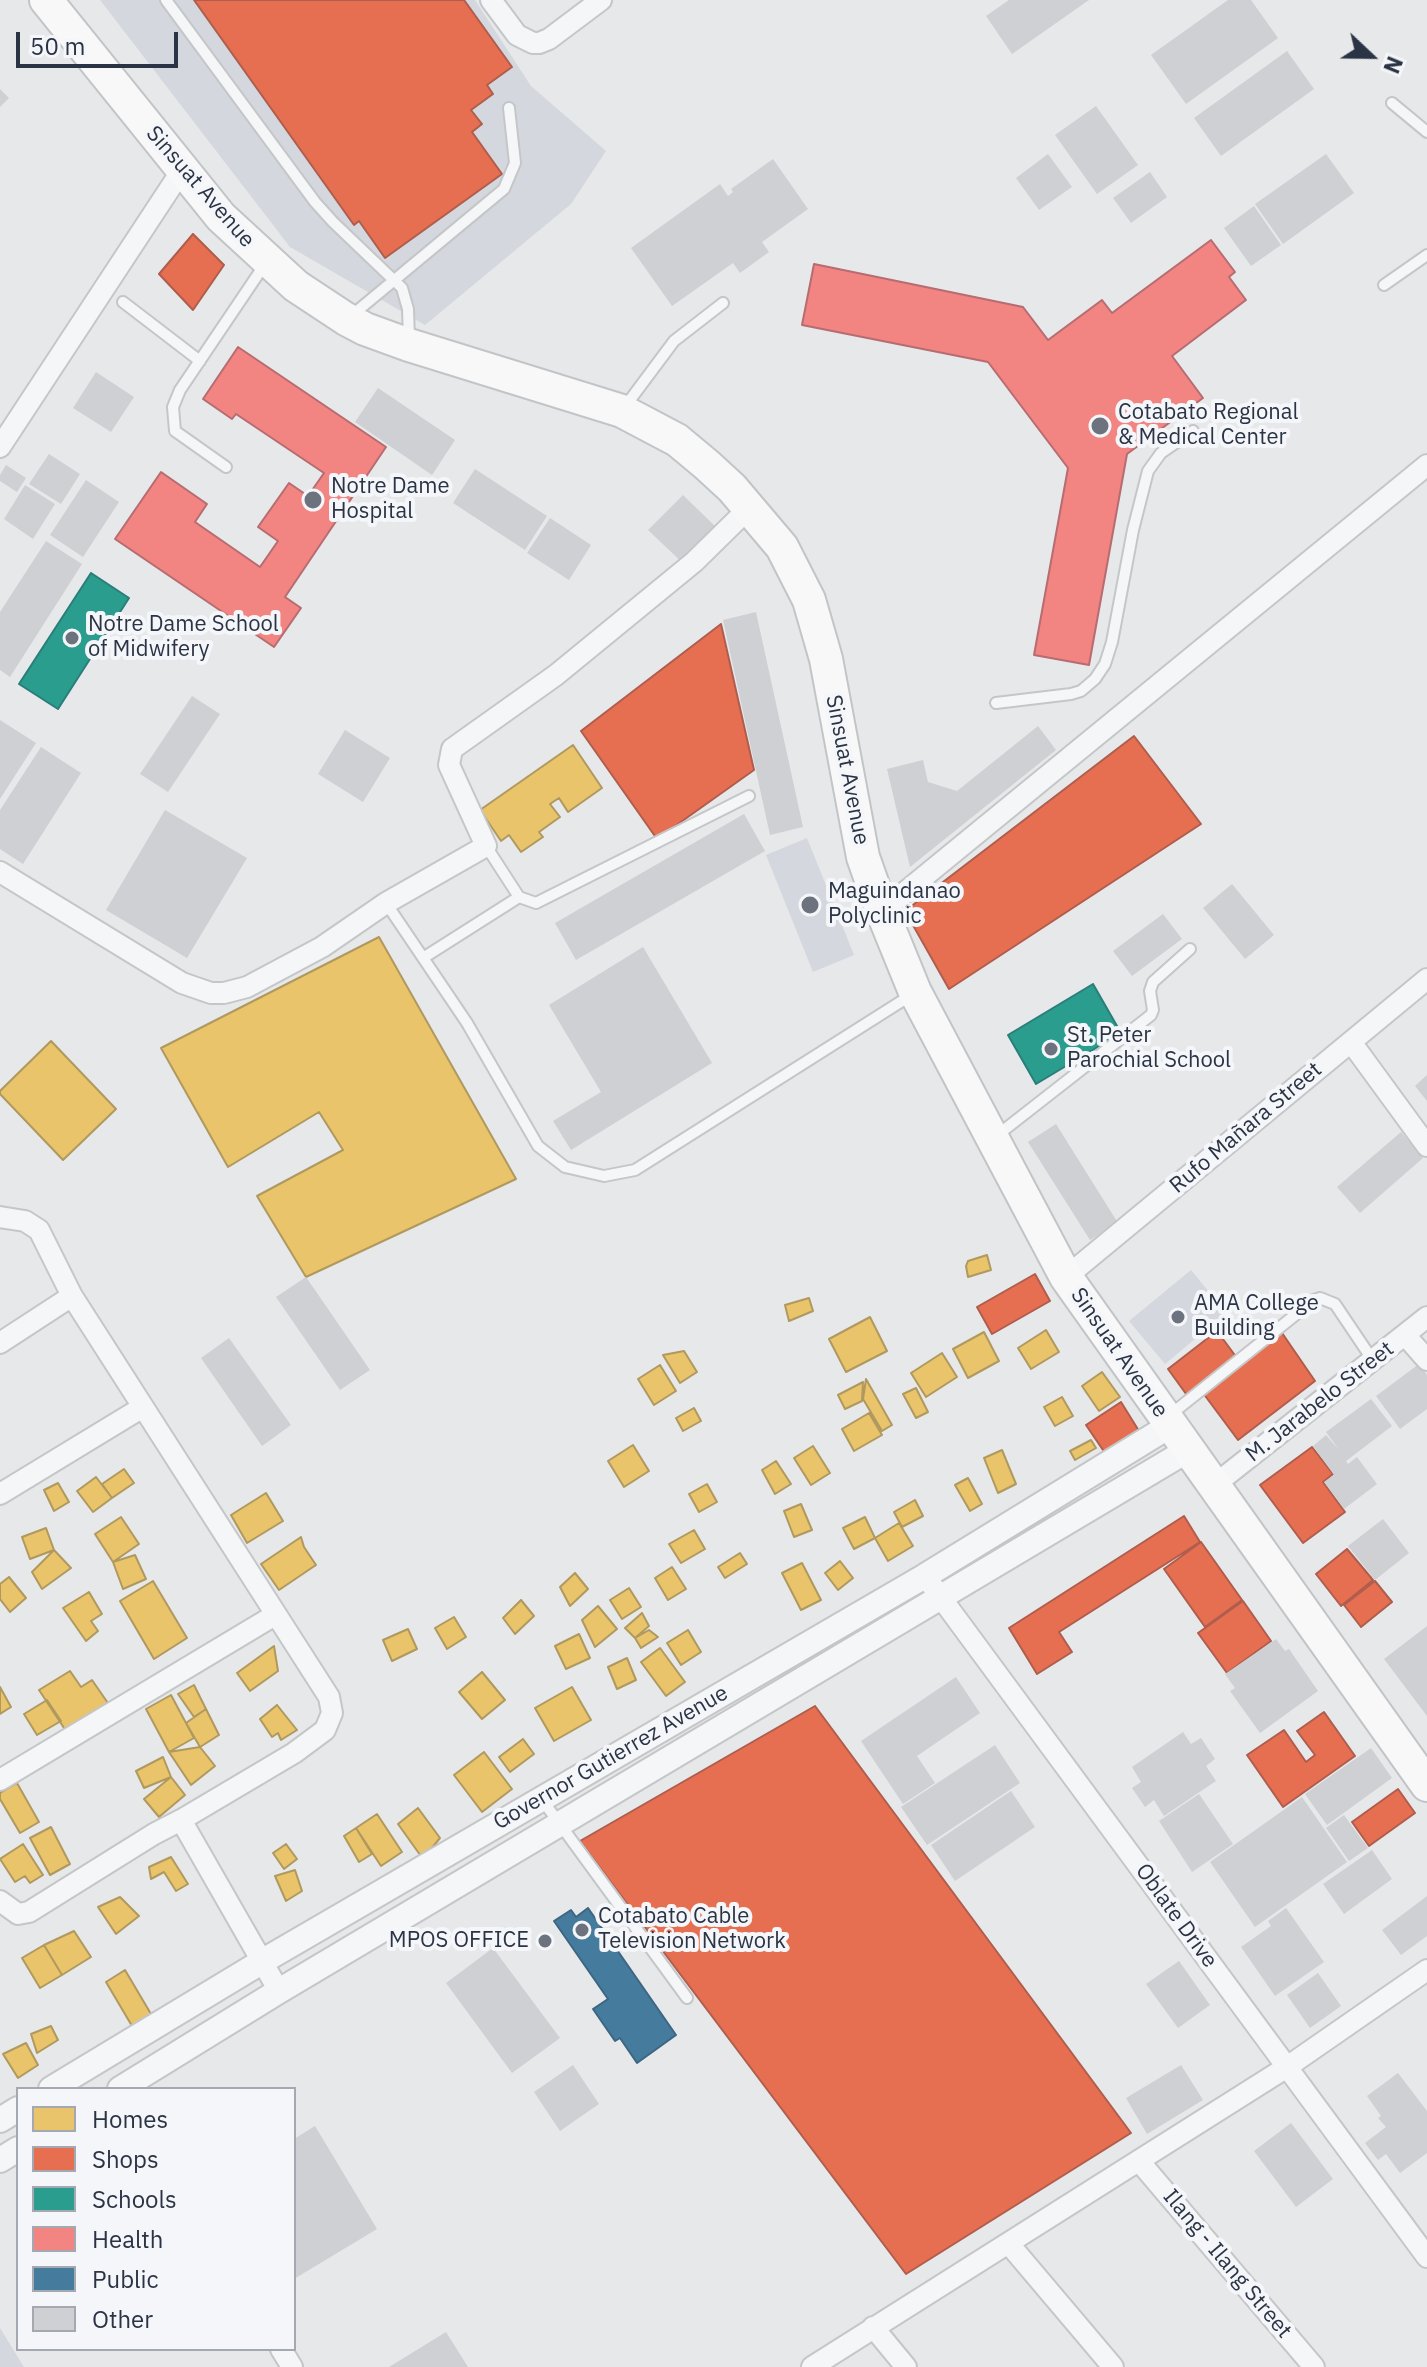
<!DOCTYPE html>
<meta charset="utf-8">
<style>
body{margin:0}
#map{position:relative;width:1427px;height:2367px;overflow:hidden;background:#e6e8ea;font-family:"IBM Plex Sans",sans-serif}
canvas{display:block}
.legend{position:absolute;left:16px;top:2087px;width:280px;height:264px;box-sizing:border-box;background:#f4f6f9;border:2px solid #a4a8b1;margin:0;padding:10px 14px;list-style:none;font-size:24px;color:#2b3445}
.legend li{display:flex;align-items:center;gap:16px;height:40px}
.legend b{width:40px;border:2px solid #a4a8b1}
.north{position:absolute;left:1331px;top:16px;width:80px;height:80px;-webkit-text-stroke:6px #f4f6f9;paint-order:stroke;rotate:112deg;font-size:22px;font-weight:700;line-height:32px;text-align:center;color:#2b3445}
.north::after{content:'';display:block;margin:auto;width:28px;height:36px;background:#2b3445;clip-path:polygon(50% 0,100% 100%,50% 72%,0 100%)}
.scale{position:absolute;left:16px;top:32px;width:162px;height:36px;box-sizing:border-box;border:4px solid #2b3445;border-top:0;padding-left:10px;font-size:24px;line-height:28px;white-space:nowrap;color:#2b3445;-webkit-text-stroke:6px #f4f6f9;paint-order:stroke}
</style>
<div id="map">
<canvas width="1427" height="2367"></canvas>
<ul class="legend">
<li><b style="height:22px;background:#e9c46a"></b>Homes</li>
<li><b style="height:22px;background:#e76f51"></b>Shops</li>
<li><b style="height:22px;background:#2a9d8f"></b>Schools</li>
<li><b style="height:22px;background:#f28482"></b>Health</li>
<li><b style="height:22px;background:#457b9d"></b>Public</li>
<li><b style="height:22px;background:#ced0d3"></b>Other</li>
</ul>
<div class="north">N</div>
<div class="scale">50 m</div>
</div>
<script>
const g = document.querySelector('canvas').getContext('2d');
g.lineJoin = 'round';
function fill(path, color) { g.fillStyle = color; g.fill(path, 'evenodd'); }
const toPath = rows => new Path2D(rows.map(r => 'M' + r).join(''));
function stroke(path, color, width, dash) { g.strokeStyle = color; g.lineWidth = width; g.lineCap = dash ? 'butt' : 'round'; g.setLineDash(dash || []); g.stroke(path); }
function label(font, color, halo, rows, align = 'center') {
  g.font = font + ' "IBM Plex Sans",sans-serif'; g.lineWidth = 8; g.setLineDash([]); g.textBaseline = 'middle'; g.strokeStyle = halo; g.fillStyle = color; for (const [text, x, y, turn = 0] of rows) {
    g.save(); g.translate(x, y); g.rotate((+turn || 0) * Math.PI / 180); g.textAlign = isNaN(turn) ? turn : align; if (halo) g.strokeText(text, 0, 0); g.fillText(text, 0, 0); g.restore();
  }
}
const built = toPath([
 [100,0,475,0,531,86,606,151,571,204,425,325,290,247],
 [807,838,854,955,813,972,766,855],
 [1191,1270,1226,1313,1165,1364,1129,1321],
 [0,2328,24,2367,0,2367]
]);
const homes = toPath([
 [573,745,602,788,568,812,559,798,550,804,560,817,539,832,543,837,521,852,509,835,501,841,480,810,573,745],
 [379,937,516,1179,306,1277,257,1196,343,1150,319,1112,228,1167,161,1048,379,937],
 [51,1041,116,1109,63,1160,0,1094,0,1091,51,1041],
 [987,1255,991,1270,968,1277,966,1266,968,1261,987,1255],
 [809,1298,813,1311,789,1321,785,1305,809,1298],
 [870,1317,887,1351,846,1372,829,1339,870,1317],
 [1046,1330,1059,1352,1031,1369,1018,1348,1046,1330],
 [984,1332,999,1361,968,1378,953,1349,984,1332],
 [684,1351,697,1372,680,1383,663,1355,684,1351],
 [942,1353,957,1377,926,1397,911,1373,942,1353],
 [660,1365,676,1391,654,1405,638,1379,660,1365],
 [1102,1372,1120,1397,1099,1411,1082,1386,1102,1372],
 [866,1379,892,1425,882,1431,863,1399,866,1379],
 [863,1382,862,1401,845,1409,838,1395,863,1382],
 [916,1388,928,1412,916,1418,903,1394,916,1388],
 [1062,1397,1073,1416,1055,1426,1044,1407,1062,1397],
 [694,1408,701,1421,683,1431,676,1418,694,1408],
 [869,1413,882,1435,854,1451,842,1429,869,1413],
 [1091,1440,1096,1448,1075,1460,1070,1451,1091,1440],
 [633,1445,649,1471,624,1487,608,1461,633,1445],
 [813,1446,830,1473,811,1485,794,1458,813,1446],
 [1002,1450,1016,1484,998,1493,984,1458,1002,1450],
 [776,1461,791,1484,775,1494,762,1470,776,1461],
 [124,1469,134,1483,112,1498,102,1484,124,1469],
 [96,1477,112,1498,93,1512,77,1491,96,1477],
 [968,1478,982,1504,970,1511,955,1485,968,1478],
 [58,1483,69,1502,54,1511,44,1490,58,1483],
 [707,1484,717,1502,699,1512,689,1494,707,1484],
 [266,1493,283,1521,247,1543,231,1515,266,1493],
 [915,1500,923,1516,902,1527,894,1512,915,1500],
 [801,1504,812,1530,794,1537,784,1511,801,1504],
 [121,1517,139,1544,113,1562,95,1534,121,1517],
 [865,1517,875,1538,854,1549,843,1528,865,1517],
 [899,1523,913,1546,888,1561,875,1538,899,1523],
 [46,1528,54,1550,30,1559,22,1537,46,1528],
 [694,1530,705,1549,681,1563,669,1544,694,1530],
 [301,1537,304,1547,316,1565,279,1590,261,1564,301,1537],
 [54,1550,71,1568,42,1589,32,1572,54,1550],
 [740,1553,747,1564,725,1578,718,1567,740,1553],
 [135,1555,146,1579,123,1589,113,1562,135,1555],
 [840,1561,853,1578,838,1590,825,1573,840,1561],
 [802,1563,821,1600,801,1610,782,1573,802,1563],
 [672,1567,686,1589,668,1600,655,1578,672,1567],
 [575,1573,588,1589,570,1606,560,1587,575,1573],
 [9,1577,26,1598,10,1612,0,1599,0,1584,9,1577],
 [153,1581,187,1638,154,1659,120,1601,153,1581],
 [629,1588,641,1607,622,1619,610,1600,629,1588],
 [89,1592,102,1614,91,1621,98,1631,86,1641,63,1608,89,1592],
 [521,1600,534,1616,515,1634,503,1618,521,1600],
 [598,1606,617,1629,595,1647,582,1620,598,1606],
 [642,1613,649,1626,635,1638,625,1628,642,1613],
 [454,1617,466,1637,447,1649,435,1628,454,1617],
 [408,1629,417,1649,392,1661,383,1640,408,1629],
 [649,1630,658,1637,641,1648,635,1638,649,1630],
 [688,1630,701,1652,681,1665,667,1643,688,1630],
 [579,1634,590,1658,566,1669,555,1646,579,1634],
 [274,1646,278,1671,250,1691,237,1673,274,1646],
 [660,1648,685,1682,666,1696,641,1662,660,1648],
 [627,1658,636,1680,617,1689,608,1667,627,1658],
 [70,1671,81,1687,92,1680,110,1706,66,1731,39,1690,70,1671],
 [482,1672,505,1700,482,1719,459,1692,482,1672],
 [194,1685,206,1709,194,1717,178,1694,194,1685],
 [0,1687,11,1707,0,1714,0,1687],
 [572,1687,591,1720,554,1741,535,1708,572,1687],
 [171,1695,194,1738,169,1752,146,1709,171,1695],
 [47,1700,61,1721,37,1735,24,1714,47,1700],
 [277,1705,297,1730,281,1740,278,1733,272,1737,260,1719,277,1705],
 [206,1709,219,1735,200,1747,186,1723,206,1709],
 [523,1739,534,1754,510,1772,499,1757,523,1739],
 [200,1747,215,1766,191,1785,169,1752,200,1747],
 [484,1752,512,1789,482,1812,454,1775,484,1752],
 [163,1757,171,1777,144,1788,136,1771,163,1757],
 [171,1777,185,1795,159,1817,144,1799,171,1777],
 [17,1783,39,1822,20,1833,0,1799,0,1793,17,1783],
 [418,1808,440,1838,423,1859,398,1824,418,1808],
 [377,1814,402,1852,381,1866,356,1828,377,1814],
 [51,1827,70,1864,50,1875,30,1838,51,1827],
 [356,1828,372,1854,359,1862,344,1836,356,1828],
 [23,1844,43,1875,30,1883,25,1876,15,1882,0,1859,23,1844],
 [286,1844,297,1859,284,1869,273,1853,286,1844],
 [171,1857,188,1884,176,1891,164,1872,151,1879,149,1867,171,1857],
 [295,1870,302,1891,286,1901,275,1876,295,1870],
 [120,1897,139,1916,116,1934,98,1907,120,1897],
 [74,1931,91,1957,62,1975,44,1945,74,1931],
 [44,1945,62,1975,40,1988,22,1958,44,1945],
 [125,1970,151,2014,132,2026,106,1982,125,1970],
 [51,2026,58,2040,37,2053,31,2034,51,2026],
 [26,2043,38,2065,18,2078,3,2054,26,2043]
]);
const shops = toPath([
 [194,0,464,0,512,67,487,85,493,94,471,110,482,124,472,132,502,174,385,258,359,221,354,225,194,0],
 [193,234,224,265,193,310,159,274,193,234],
 [721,624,754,770,657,839,581,731,721,624],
 [1134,736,1201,824,949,989,905,911,1134,736],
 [1035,1274,1050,1301,992,1334,977,1307,1035,1274],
 [1280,1330,1315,1381,1238,1440,1203,1393,1280,1330],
 [1217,1331,1237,1358,1189,1398,1168,1369,1217,1331],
 [1121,1402,1139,1431,1105,1453,1086,1425,1121,1402],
 [1312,1447,1333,1474,1323,1482,1345,1512,1303,1543,1260,1485,1312,1447],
 [1184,1516,1200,1542,1059,1632,1072,1652,1037,1674,1009,1628,1184,1516],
 [1201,1542,1242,1600,1205,1627,1164,1569,1201,1542],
 [1347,1549,1373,1580,1341,1606,1316,1574,1347,1549],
 [1375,1581,1392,1602,1361,1627,1344,1605,1375,1581],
 [1243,1601,1271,1641,1227,1673,1198,1633,1243,1601],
 [815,1706,1131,2133,906,2274,580,1841,815,1706],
 [1324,1712,1355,1756,1283,1807,1247,1755,1284,1730,1306,1762,1315,1755,1297,1731,1324,1712],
 [1398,1789,1415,1813,1369,1846,1352,1822,1398,1789]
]);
const schools = toPath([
 [91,573,129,598,58,709,19,684,91,573],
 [1093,984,1121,1033,1036,1084,1008,1035,1093,984]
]);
const health = toPath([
 [1211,240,1235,272,1229,277,1246,300,1172,356,1203,398,1127,454,1089,665,1034,655,1068,468,988,362,802,325,814,264,1023,307,1048,340,1102,300,1112,313,1211,240],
 [238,347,386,447,285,597,301,608,274,647,115,539,161,472,207,504,195,522,260,567,278,541,258,527,289,483,308,496,324,473,236,414,232,419,203,399,238,347]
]);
const public = toPath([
 [588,1908,676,2035,637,2063,620,2038,615,2041,593,2009,608,1999,554,1921,571,1910,576,1917,588,1908]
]);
const building = toPath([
 [1009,0,1089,0,1012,54,986,16],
 [1228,0,1251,0,1278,38,1186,104,1151,55],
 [1287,51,1314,89,1221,156,1194,118],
 [0,89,9,98,0,107],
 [1096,106,1138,165,1097,194,1055,135],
 [1048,154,1072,187,1039,210,1016,178],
 [1326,154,1354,193,1283,244,1255,204],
 [773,159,808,209,762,242,769,252,740,273,733,263,672,306,631,248,720,184,728,196,733,192,731,189],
 [1150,172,1167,197,1131,223,1113,198],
 [1254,206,1281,245,1251,266,1224,228],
 [96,372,134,397,111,432,73,408],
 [378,388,455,440,432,475,355,422],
 [49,454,80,474,61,504,29,484],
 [6,465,26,478,17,492,0,481,0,475],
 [475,469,547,516,525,550,453,503],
 [86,480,119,502,83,557,50,535],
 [25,485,55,504,33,539,4,519],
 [683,495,721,532,687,567,648,530],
 [550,518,591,545,569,580,527,553],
 [46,541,82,564,10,677,0,670,0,612],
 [756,612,803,827,770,835,723,620],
 [192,696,220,714,168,792,140,774],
 [0,720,36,743,0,799],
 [1038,726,1056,750,910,867,887,769,923,760,928,782,957,791],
 [345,730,390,758,363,802,318,774],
 [41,747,81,773,23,864,0,849,0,810],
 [165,810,247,858,187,958,106,910],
 [744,814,765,851,576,960,555,923],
 [1232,884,1274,935,1245,959,1203,908],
 [1163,914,1182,939,1132,976,1113,951],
 [643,947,712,1063,571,1150,553,1121,601,1092,549,1005],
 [1427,1075,1427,1101,1415,1086],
 [1056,1124,1118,1223,1090,1240,1028,1142],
 [1401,1132,1423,1158,1360,1213,1337,1187],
 [306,1277,370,1370,340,1390,276,1297],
 [229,1338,291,1425,262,1446,201,1358],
 [1419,1364,1427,1375,1427,1409,1400,1429,1376,1396],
 [1371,1399,1392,1426,1346,1461,1348,1464,1357,1457,1377,1484,1344,1509,1324,1482,1334,1475,1313,1446,1326,1435,1339,1450,1326,1432],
 [1383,1519,1409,1553,1375,1580,1348,1546],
 [1427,1626,1427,1716,1384,1659],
 [1276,1639,1285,1651,1289,1649,1318,1691,1260,1733,1230,1691,1235,1688,1225,1674],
 [956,1677,980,1713,917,1756,935,1783,903,1804,861,1741],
 [1183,1732,1191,1744,1201,1738,1215,1759,1206,1766,1216,1781,1164,1816,1154,1800,1145,1807,1132,1788,1141,1782,1132,1767],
 [995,1745,1020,1783,927,1845,901,1807],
 [1371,1748,1392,1778,1327,1825,1305,1794],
 [1011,1791,1035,1827,955,1881,931,1845],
 [1199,1794,1233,1844,1192,1872,1159,1821],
 [1302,1797,1347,1862,1255,1927,1210,1862],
 [1344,1815,1368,1848,1349,1861,1326,1828],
 [1372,1850,1392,1879,1344,1914,1323,1884],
 [1427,1896,1427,1936,1401,1955,1382,1930],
 [1286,1908,1324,1962,1275,1996,1241,1947,1271,1926,1268,1921],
 [493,1948,560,2038,512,2073,446,1983],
 [1179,1961,1210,2005,1178,2028,1146,1984],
 [1318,1973,1341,2006,1310,2028,1287,1995],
 [573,2065,599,2104,560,2131,534,2092],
 [1181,2065,1203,2100,1147,2134,1126,2098],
 [1398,2073,1427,2111,1427,2153,1400,2173,1386,2154,1378,2160,1365,2143,1386,2127,1378,2118,1381,2116,1367,2096],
 [1291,2123,1333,2179,1296,2207,1254,2151],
 [315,2126,377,2229,294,2279,294,2139],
 [446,2332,468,2367,389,2367]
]);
const service = toPath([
 [166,0,315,202,333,222,402,288,408,309,409,340],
 [1392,103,1427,132],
 [1384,285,1427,255],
 [123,302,200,361],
 [351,316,504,189,515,163,509,108],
 [624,408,674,341,723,303],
 [226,467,175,431,173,407,180,390,265,264],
 [996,703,1071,694,1081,691,1095,679,1105,664,1112,642,1133,530,1148,471,1161,453,1193,431],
 [486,846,519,897,536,903,749,796],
 [386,903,467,1023,538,1146,565,1167,604,1176,635,1170,913,994],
 [423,958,519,897],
 [995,1137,1151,1015,1153,1010,1150,991,1153,982,1190,949],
 [1170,1415,1314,1300,1320,1298,1335,1304,1372,1359],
 [543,1801,687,1998]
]);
const minor = toPath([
 [491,0,517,35,533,43,539,43,549,39,601,0],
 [0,447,182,170],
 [0,872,182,983,211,993,224,993,247,987,322,947,386,903,486,846,449,765,452,749,556,675,694,562,749,508],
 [882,911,1427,465],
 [1351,1042,1427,1146],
 [0,1217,25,1221,39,1230,72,1296,329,1697,332,1713,325,1730,294,1753,181,1820,279,1991],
 [1066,1277,1427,979],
 [1405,1335,1427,1360],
 [0,1343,72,1296],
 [1213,1486,1427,1317],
 [0,1494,143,1407],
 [925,1576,1427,2257],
 [0,1780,275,1615],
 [0,1901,18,1914,29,1912,154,1834,181,1820],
 [1139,2161,1314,2367],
 [1009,2244,1113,2367],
 [873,2327,906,2367],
 [281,2349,292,2367],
 [812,2367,1287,2067,1427,1970]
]);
const tertiary = toPath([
 [51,2089,263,1961,925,1576,1171,1425],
 [120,2089,279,1991,1188,1450],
 [0,2120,18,2109],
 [0,2160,18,2149]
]);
const primary = toPath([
 [46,0,221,217,296,286,346,319,365,329,409,345,622,411,677,440,707,465,732,488,782,547,809,600,826,659,863,857,882,911,915,992,1066,1277,1427,1785]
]);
const markers = [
 [1100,426,10,"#6c737f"],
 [313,500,10,"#6c737f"],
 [72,638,8,"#6c737f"],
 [810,905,10,"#6c737f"],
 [1051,1049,8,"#6c737f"],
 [1178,1317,8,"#6c737f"],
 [582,1930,8,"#6c737f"],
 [545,1941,8,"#6c737f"]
];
const streetNames = [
 ["Sinsuat Avenue",200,187,49],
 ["Sinsuat Avenue",847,770,79],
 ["Rufo Mañara Street",1246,1128,-40],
 ["Sinsuat Avenue",1119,1353,55],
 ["M. Jarabelo Street",1320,1402,-38],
 ["Governor Gutierrez Avenue",611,1758,-30],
 ["Oblate Drive",1176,1916,54],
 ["Ilang - Ilang Street",1227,2264,50]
];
const poiNames = [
 ["Cotabato Regional",1118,413],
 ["& Medical Center",1118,438],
 ["Notre Dame",331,487],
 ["Hospital",331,512],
 ["Notre Dame School",88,625],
 ["of Midwifery",88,650],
 ["Maguindanao",828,892],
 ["Polyclinic",828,917],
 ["St. Peter",1067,1036],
 ["Parochial School",1067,1061],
 ["AMA College",1194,1304],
 ["Building",1194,1329],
 ["Cotabato Cable",598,1917],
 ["Television Network",598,1942],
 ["MPOS OFFICE",529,1941,"right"]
];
fill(built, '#d4d7dd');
fill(homes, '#e9c46a');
stroke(homes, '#b0995f', 2);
fill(shops, '#e76f51');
stroke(shops, '#af5d4d', 2);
fill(schools, '#2a9d8f');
stroke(schools, '#2a7e79', 2);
fill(health, '#f28482');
stroke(health, '#b66c70', 2);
fill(public, '#457b9d');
stroke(public, '#3d6683', 2);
fill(building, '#ced0d3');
stroke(service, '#c4c6c8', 14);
stroke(minor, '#c4c6c8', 24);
stroke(tertiary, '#c4c6c8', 28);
stroke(primary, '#c2c5c8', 36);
stroke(service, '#f5f6f7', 10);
stroke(minor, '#f5f6f7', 20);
stroke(tertiary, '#f5f6f7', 24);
stroke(primary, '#f8f8f8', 32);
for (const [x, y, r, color] of markers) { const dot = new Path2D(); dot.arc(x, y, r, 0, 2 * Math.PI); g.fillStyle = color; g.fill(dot); stroke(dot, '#f4f6f9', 3); }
label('22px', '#2b3445', '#f4f6f9', streetNames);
label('22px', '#2b3445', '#f4f6f9', poiNames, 'left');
</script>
